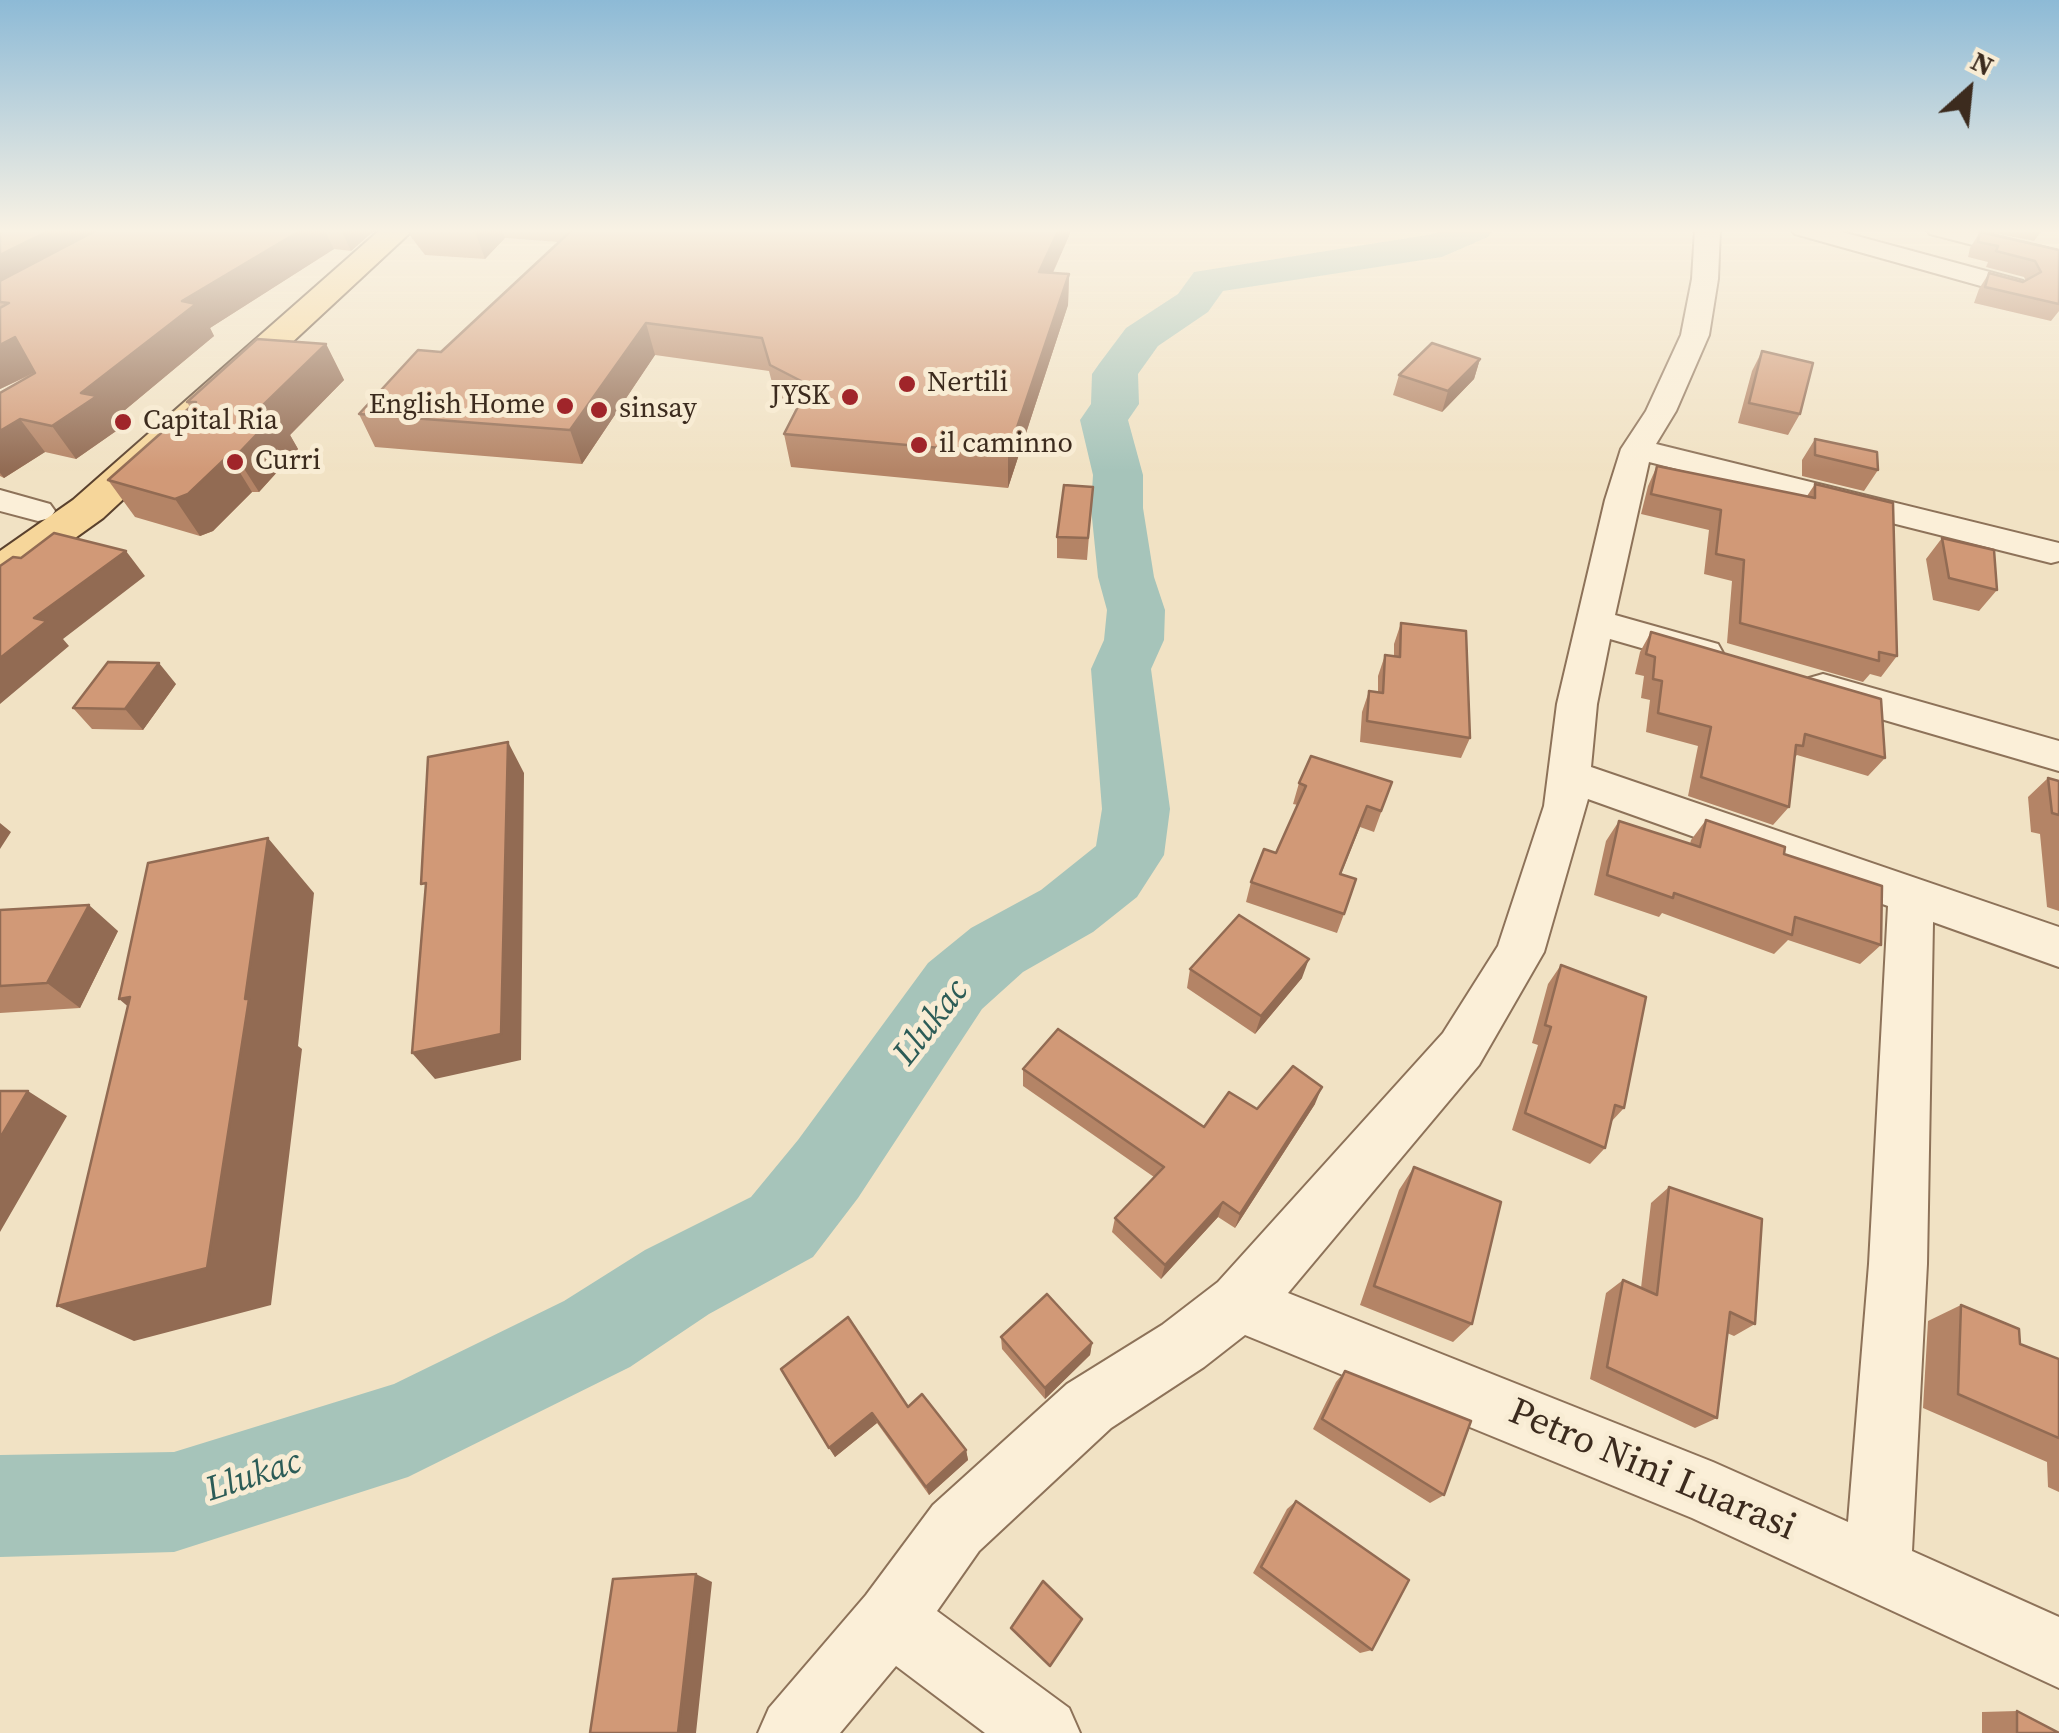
<!DOCTYPE html>
<style>
body{margin:0}
#map{position:relative;width:2059px;height:1733px;overflow:hidden;background:#f1e2c4;font-family:"Source Serif 4",serif}
canvas{display:block}
.north{position:absolute;left:1919px;top:40px;width:100px;height:100px;-webkit-text-stroke:8px #f8ecd4;paint-order:stroke;rotate:27deg;font-size:28px;font-weight:700;line-height:40px;text-align:center;color:#3c2b1e}
.north::after{content:'';display:block;margin:auto;width:35px;height:45px;background:#3c2b1e;clip-path:polygon(50% 0,100% 100%,50% 72%,0 100%)}
</style>
<div id="map">
<canvas width="2059" height="1733"></canvas>
<div class="north">N</div>
</div>
<script>
const g = document.querySelector('canvas').getContext('2d');
g.lineJoin = 'round';
const toPath = rows => new Path2D(rows.map(r => 'M' + r).join(''));
function fill(path, color) { g.fillStyle = color; g.fill(path, 'evenodd'); }
function stroke(path, color, width, dash) { g.strokeStyle = color; g.lineWidth = width; g.lineCap = dash ? 'butt' : 'round'; g.setLineDash(dash || []); g.stroke(path); }
function label(font, color, halo, rows, align = 'center') {
  g.font = font + ' "Source Serif 4",serif'; g.lineWidth = 10; g.setLineDash([]); g.textBaseline = 'middle'; g.strokeStyle = halo; g.fillStyle = color; for (const [text, x, y, turn = 0] of rows) {
    g.save(); g.translate(x, y); g.rotate((+turn || 0) * Math.PI / 180); g.textAlign = isNaN(turn) ? turn : align; if (halo) g.strokeText(text, 0, 0); g.fillText(text, 0, 0); g.restore();
  }
}
const river = toPath([
 [1444,229,1494,229,1488,237,1442,257,1223,291,1208,312,1158,346,1138,374,1139,404,1128,420,1143,475,1143,508,1154,577,1165,610,1164,640,1151,669,1170,809,1164,855,1137,897,1093,932,1023,972,982,1009,858,1198,813,1257,709,1314,630,1367,408,1477,174,1552,0,1557,0,1455,174,1452,394,1384,564,1301,645,1250,751,1197,798,1140,928,963,971,928,1041,890,1096,846,1102,809,1091,669,1104,640,1107,610,1098,577,1091,508,1093,475,1080,420,1091,404,1092,374,1099,364,1126,328,1178,294,1194,272,1433,234,1444,229]
]);
const minor = toPath([
 [1695,229,1720,229,1718,279,1709,335,1676,411,1656,444,2059,543,2059,561,2051,563,1649,462,1615,615,1718,644,1723,653,1718,662,1704,666,1610,639,1597,704,1591,767,2059,927,2059,967,1933,922,1927,1264,1912,1551,2059,1617,2059,1688,1692,1518,1245,1335,1204,1367,1111,1428,979,1551,937,1611,1069,1708,1080,1733,985,1733,896,1666,840,1733,758,1733,769,1708,866,1595,933,1505,1067,1384,1162,1325,1218,1282,1443,1033,1498,946,1544,806,1557,704,1605,500,1621,449,1646,411,1681,335,1692,279,1695,229],
 [1588,799,1888,906,1869,1264,1848,1522,1713,1462,1288,1293,1479,1065,1544,952,1588,799],
 [1791,229,1831,229,2023,281,2026,287,2013,295,1795,234,1791,229],
 [1926,229,1968,229,2059,251,2059,267,1930,234,1926,229],
 [0,490,50,504,55,511,50,518,38,521,0,511,0,490],
 [1823,674,2059,741,2059,771,1809,698,1803,688,1809,678,1823,674]
]);
const major = toPath([
 [381,229,414,229,103,518,15,581,0,585,0,551,73,500,381,229]
]);
const wall = toPath([
 [0,229,376,229,351,251,334,249,210,328,214,336,113,420,119,429,76,459,45,452,4,478,0,476,0,393,35,373,0,389],
 [407,229,1072,229,1053,273,1069,274,1068,305,1008,488,791,467,784,434,797,409,776,398,769,371,655,355,582,464,375,447,359,414,441,352,558,242,505,238,485,259,425,255,411,237],
 [1973,229,2043,229,2034,241],
 [1980,232,2059,250,2059,311,2051,321,1974,303,1979,289,1989,273,2023,282,2026,281,2024,277,1986,267,1988,262,1968,257,1970,248],
 [326,344,344,380,290,435,298,449,259,492,252,492,213,531,200,536,135,517,108,480,190,407,187,402],
 [1762,351,1800,414,1788,435,1738,423,1752,371],
 [1480,359,1474,379,1442,412,1393,395,1399,375],
 [1815,439,1878,470,1864,491,1802,476,1802,460],
 [1657,466,1807,496,1815,484,1897,656,1881,677,1870,674,1863,682,1727,643,1732,581,1704,574,1709,530,1641,514,1648,486],
 [1093,487,1087,560,1057,558,1057,537],
 [1942,538,1997,590,1979,611,1933,600,1926,559],
 [1401,623,1470,738,1461,758,1360,742,1362,712,1369,691,1378,692,1378,676,1385,655,1394,656,1394,644],
 [1651,632,1885,758,1868,776,1797,755,1795,757,1789,807,1773,825,1688,796,1698,746,1646,732,1650,700,1641,698,1644,676,1635,674,1640,652],
 [176,684,143,730,92,729,73,708],
 [2048,778,2059,781,2059,911,2047,907,2040,834,2031,832,2028,797],
 [1392,782,1374,832,1360,827,1341,874,1344,914,1337,933,1246,902,1251,882,1276,853,1298,805,1293,804,1299,783],
 [1706,820,1784,854,1881,945,1860,964,1788,940,1774,954,1662,913,1659,917,1594,895,1606,841,1619,821,1690,844,1691,840],
 [0,910,118,931,80,1008,0,1013],
 [1561,965,1624,1108,1611,1122,1605,1148,1590,1164,1512,1130,1538,1045,1532,1043,1548,984],
 [1190,969,1302,978,1255,1034,1187,988],
 [1023,1069,1204,1127,1257,1109,1315,1104,1235,1228,1218,1217,1161,1279,1112,1232,1115,1218,1154,1177,1023,1086],
 [1414,1167,1472,1324,1453,1342,1360,1305,1399,1190],
 [1669,1187,1755,1324,1734,1336,1727,1333,1717,1418,1695,1428,1590,1379,1606,1293,1623,1280,1641,1288,1651,1203],
 [1961,1305,2020,1344,2059,1359,2059,1492,2048,1487,2047,1462,1923,1408,1928,1321],
 [1001,1337,1092,1343,1090,1355,1045,1399,1002,1349],
 [781,1369,908,1407,966,1450,968,1460,929,1495,877,1423,835,1457],
 [1345,1371,1444,1495,1430,1503,1313,1429,1336,1382],
 [1296,1501,1372,1650,1360,1653,1253,1573,1287,1509],
 [2017,1711,2059,1733,1982,1733,1982,1712]
]);
const shadedWall = toPath([
 [52,229,130,229,0,298,0,255],
 [303,229,324,229,334,249,210,328,214,336,113,420,119,429,76,459,52,426,81,393,182,301],
 [341,229,376,229,351,251],
 [474,229,502,229,505,238,485,259],
 [1059,229,1072,229,1039,303,1039,272],
 [1069,274,1068,305,1008,488,1008,454],
 [646,323,655,355,582,464,570,430],
 [15,337,39,370,0,389,0,345],
 [326,344,344,380,290,435,298,449,259,492,236,456,257,411],
 [1480,359,1474,379,1442,412,1448,391],
 [20,419,45,452,4,478,0,473,0,431],
 [229,455,252,492,213,531,200,536,175,499],
 [126,551,145,576,63,639,69,646,0,704,0,658,34,618],
 [159,663,176,684,143,730,125,709],
 [508,742,524,773,521,1060,435,1079,412,1053],
 [0,823,11,832,0,849],
 [268,838,314,893,298,1046,302,1049,271,1305,134,1341,57,1306,245,999],
 [89,905,118,931,80,1008,47,983],
 [1309,959,1302,978,1255,1034,1261,1016],
 [130,997,180,1050,119,999],
 [1322,1087,1315,1104,1235,1228,1240,1214],
 [28,1091,67,1116,0,1232,0,1138],
 [1223,1202,1218,1217,1161,1279,1165,1265],
 [1092,1343,1090,1355,1045,1399,1045,1388],
 [872,1413,877,1423,835,1457,829,1448],
 [966,1450,968,1460,929,1495,926,1487],
 [696,1574,712,1582,696,1733,678,1733]
]);
const building = toPath([
 [0,229,52,229,0,255,0,229],
 [99,229,303,229,182,301,196,304,81,393,97,396,52,426,20,419,0,431,0,393,35,373,15,337,0,345,0,308,9,303,0,302,0,281,99,229],
 [573,229,1059,229,1039,272,1069,274,1008,454,784,434,809,385,770,365,762,338,646,323,570,430,359,414,418,350,441,352,573,229],
 [1980,232,2059,250,2059,304,1985,287,1989,273,2023,282,2041,272,2035,261,1996,251,1998,246,1978,242,1980,232],
 [257,339,326,344,257,411,277,413,236,456,229,455,188,494,175,499,108,480,196,402,187,402,257,339],
 [1432,343,1480,359,1448,391,1399,375,1432,343],
 [1762,351,1813,363,1800,414,1749,403,1762,351],
 [1815,439,1877,452,1878,470,1815,455,1815,439],
 [1657,466,1815,498,1815,484,1893,503,1897,656,1879,652,1879,661,1740,623,1744,560,1716,554,1721,510,1651,494,1657,466],
 [1064,485,1093,487,1088,538,1057,537,1064,485],
 [54,533,126,551,34,618,47,621,0,658,0,566,13,557,21,558,54,533],
 [1942,538,1994,550,1997,590,1949,578,1942,538],
 [1401,623,1466,631,1470,738,1367,721,1369,691,1383,693,1385,655,1400,657,1401,623],
 [1651,632,1881,699,1885,758,1805,734,1803,746,1796,745,1789,807,1701,777,1711,727,1658,713,1662,681,1653,679,1655,657,1646,654,1651,632],
 [108,662,159,663,125,709,73,708,108,662],
 [508,742,501,1034,412,1053,426,883,421,884,428,757,508,742],
 [1311,756,1392,782,1381,811,1367,806,1340,874,1356,879,1344,914,1251,882,1264,849,1276,853,1306,786,1299,783,1311,756],
 [2048,778,2059,781,2059,815,2052,813,2048,778],
 [1706,820,1785,847,1784,854,1882,886,1881,945,1795,917,1792,935,1674,893,1673,898,1607,875,1619,821,1700,847,1706,820],
 [268,838,245,999,249,999,207,1268,57,1306,130,997,119,999,148,863,268,838],
 [89,905,47,983,0,986,0,910,89,905],
 [1239,915,1309,959,1261,1016,1190,969,1239,915],
 [1561,965,1646,997,1624,1108,1615,1105,1605,1148,1525,1113,1551,1027,1545,1025,1561,965],
 [1058,1029,1204,1127,1229,1092,1257,1109,1293,1066,1322,1087,1240,1214,1223,1202,1165,1265,1115,1218,1164,1167,1023,1069,1058,1029],
 [0,1091,28,1091,0,1138,0,1091],
 [1414,1167,1501,1202,1472,1324,1374,1286,1414,1167],
 [1669,1187,1762,1219,1755,1324,1730,1312,1717,1418,1607,1367,1623,1280,1657,1295,1669,1187],
 [1047,1294,1092,1343,1045,1388,1001,1337,1047,1294],
 [1961,1305,2019,1329,2020,1344,2059,1359,2059,1438,1958,1394,1961,1305],
 [848,1317,908,1407,922,1394,966,1450,926,1487,872,1413,829,1448,781,1369,848,1317],
 [1345,1371,1471,1421,1444,1495,1322,1419,1345,1371],
 [1296,1501,1409,1580,1372,1650,1261,1567,1296,1501],
 [696,1574,678,1733,590,1733,613,1579,696,1574],
 [1043,1581,1082,1619,1050,1666,1011,1628,1043,1581],
 [2017,1711,2059,1733,2017,1733,2017,1711]
]);
const markers = [
 [907,384,10,"#a0252a"],
 [850,397,10,"#a0252a"],
 [565,406,10,"#a0252a"],
 [599,410,10,"#a0252a"],
 [123,422,10,"#a0252a"],
 [919,445,10,"#a0252a"],
 [235,462,10,"#a0252a"]
];
const farPoinames = [
 ["Nertili",927,384],
 ["JYSK",830,397,"right"],
 ["English Home",545,406,"right"],
 ["sinsay",619,410],
 ["Capital Ria",143,422],
 ["il caminno",939,445],
 ["Curri",255,462]
];
const waterNames = [
 ["Llukac",932,1023,-52],
 ["Llukac",254,1477,-18]
];
const nearStreetnames = [
 ["Petro Nini Luarasi",1652,1471,23]
];
fill(river, '#a6c4ba');
stroke(minor, '#8d7259', 4);
stroke(major, '#5a412d', 4);
fill(minor, '#fbefd8');
fill(major, '#f6d69a');
fill(wall, '#b48466');
fill(shadedWall, '#926b53');
fill(building, '#d19977');
stroke(building, '#926b53', 2.5);
const sky = g.createLinearGradient(0, 0, 0, 471);
sky.addColorStop(0, '#8dbad6');
sky.addColorStop(0.49, '#f9f2e4');
sky.addColorStop(1, '#f9f2e400');
g.fillStyle = sky;
g.fillRect(0, 0, 2059, 471);
for (const [x, y, r, color] of markers) { const dot = new Path2D(); dot.arc(x, y, r, 0, 2 * Math.PI); g.fillStyle = color; g.fill(dot); stroke(dot, '#f8ecd4', 4); }
label('28px', '#3c2b1e', '#f8ecd4', farPoinames, 'left');
label('italic 35px', '#2c5c57', '#f8ecd4', waterNames);
label('38px', '#3c2b1e', '#f8ecd4', nearStreetnames);
</script>
